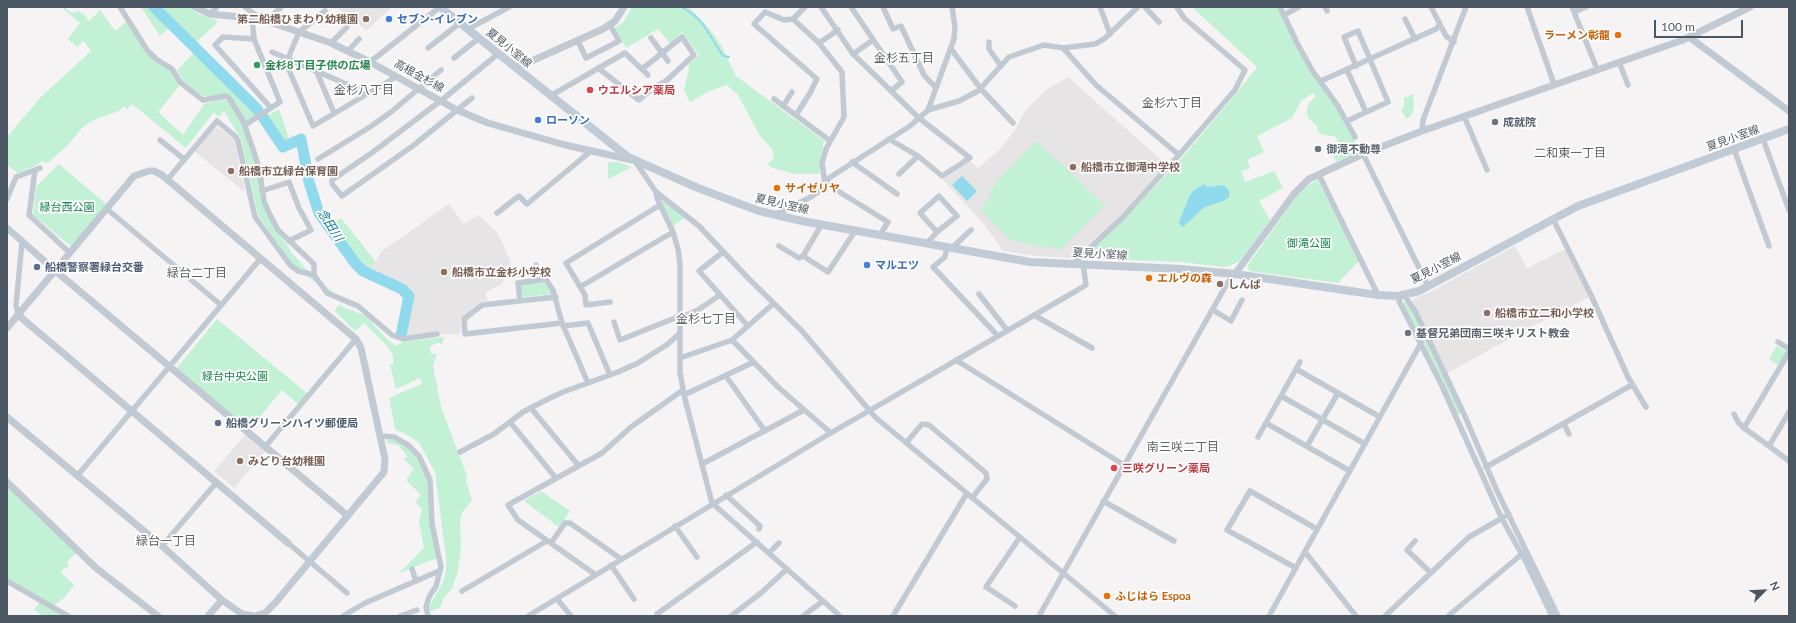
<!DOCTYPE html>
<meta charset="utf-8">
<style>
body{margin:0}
#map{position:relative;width:1796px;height:623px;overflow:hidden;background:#f5f3f3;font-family:Lato,sans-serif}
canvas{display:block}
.frame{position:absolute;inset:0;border:8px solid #4a5661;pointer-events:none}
.north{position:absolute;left:1744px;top:571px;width:40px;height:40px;-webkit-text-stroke:3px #fff;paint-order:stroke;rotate:66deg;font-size:11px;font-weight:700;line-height:16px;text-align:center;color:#4a5661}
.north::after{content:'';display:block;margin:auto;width:14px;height:18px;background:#4a5661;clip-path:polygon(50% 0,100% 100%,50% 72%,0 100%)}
.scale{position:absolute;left:1654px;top:20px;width:89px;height:18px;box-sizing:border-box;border:2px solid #4a5661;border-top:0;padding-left:5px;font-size:12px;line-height:14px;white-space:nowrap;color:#4a5661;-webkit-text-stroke:3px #fff;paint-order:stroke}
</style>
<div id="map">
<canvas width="1796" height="623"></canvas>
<div class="frame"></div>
<div class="north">N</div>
<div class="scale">100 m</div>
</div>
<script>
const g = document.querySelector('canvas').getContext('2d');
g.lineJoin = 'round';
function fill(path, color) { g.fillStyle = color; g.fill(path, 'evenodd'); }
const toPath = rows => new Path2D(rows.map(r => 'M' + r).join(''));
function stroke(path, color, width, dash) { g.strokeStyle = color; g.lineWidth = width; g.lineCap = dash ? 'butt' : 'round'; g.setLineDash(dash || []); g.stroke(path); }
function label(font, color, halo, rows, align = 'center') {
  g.font = font + ' Lato,"Noto Sans JP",sans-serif'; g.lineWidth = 3.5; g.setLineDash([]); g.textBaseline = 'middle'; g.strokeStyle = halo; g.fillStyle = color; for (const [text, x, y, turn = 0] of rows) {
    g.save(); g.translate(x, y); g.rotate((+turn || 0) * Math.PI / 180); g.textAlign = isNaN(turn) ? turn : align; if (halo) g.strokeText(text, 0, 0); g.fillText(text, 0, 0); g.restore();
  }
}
const education = toPath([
 [338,7,392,7,366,31,348,14,345,17],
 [1068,77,1167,165,1107,230,1075,258,1037,256,1003,251,984,224,942,179,970,161,978,168,1000,149,1015,130,1026,109,1049,88],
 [218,127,233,138,236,145,245,192,194,151,214,128],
 [449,204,464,224,478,215,496,231,503,244,512,267,501,285,485,292,488,301,480,302,460,319,461,331,459,334,402,336,412,297,403,287,387,276,370,269,382,251],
 [1515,246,1527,268,1567,248,1591,296,1527,329,1446,374,1412,304,1413,299,1430,292],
 [246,434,266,451,234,488,214,471]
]);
const green = toPath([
 [61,7,64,7,72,13,78,11,85,15,89,21,100,10,115,31,127,21,146,52,171,71,180,85,158,112,183,135,204,104,220,100,228,100,241,122,258,169,262,202,277,231,293,254,313,277,356,309,339,301,292,264,258,215,241,139,224,111,219,117,214,112,186,148,132,104,127,109,124,106,119,111,93,120,82,128,69,144,49,162,46,163,42,161,37,165,18,173,7,165,7,137,41,97,91,51,84,41,77,47,68,39,80,23],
 [141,7,156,7,172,25,160,36],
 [162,7,189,7,198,14,217,20,216,24,196,42],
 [632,7,688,7,693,11,712,32,722,47,736,76,824,141,820,162,820,174,795,174,773,168,767,164,774,158,772,149,760,136,738,95,727,85,709,91,690,102,684,90,689,68,688,65,699,55,682,32,670,43,658,29,626,48,615,28,624,21],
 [1192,7,1279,7,1295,43,1344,119,1360,152,1336,162,1332,154,1341,148,1335,136,1322,135,1318,131,1317,126,1309,119,1307,115,1307,108,1310,102,1316,96,1313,93,1301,101,1292,118,1257,136,1264,152,1247,160,1250,168,1241,171,1245,182,1274,171,1283,188,1259,201,1270,220,1240,261,1229,266,1224,267,1180,262,1105,259,1100,253,1091,259,1081,258,1136,206,1182,158,1231,100,1257,67],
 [198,49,260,114,246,122,231,97,203,96,183,80,177,70],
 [1413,94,1414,106,1411,116,1406,119,1401,109,1404,108,1404,98],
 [279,109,290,142,284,145,266,117],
 [1036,141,1105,205,1060,250,1010,240,980,209,991,197,989,192,999,179],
 [608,162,617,162,632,167,608,179],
 [59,164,106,204,72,247,33,215,36,187],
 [1318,180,1359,261,1338,283,1249,271,1248,265,1297,196,1309,185],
 [664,201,685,218,673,226,662,203],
 [341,218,375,261,370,269,358,259,331,225],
 [544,282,553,292,552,294,524,297,522,295,521,287,522,284],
 [1406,302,1414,313,1461,412,1460,414,1457,414,1423,342,1404,308,1403,303],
 [338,305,366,316,386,338,396,346,403,342,444,337,442,345,438,342,430,347,431,354,437,354,433,366,441,407,467,476,466,481,472,500,462,513,460,520,461,547,458,571,452,588,443,599,440,608,429,612,428,608,443,582,446,571,446,558,435,472,419,443,411,437,395,429,389,398,422,384,420,378,396,389,390,365,393,364,393,355,387,346,364,323,355,331,335,311],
 [217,319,308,394,298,404,282,390,249,430,176,369],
 [1777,346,1789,353,1780,367,1769,359],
 [388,440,395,440,411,450,421,464,428,482,437,558,399,573,424,548,419,522,422,509,415,502,421,495,406,480,414,469,403,458,408,457,406,454,398,445,386,443],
 [7,485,77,552,67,562,69,565,65,569,64,568,61,572,74,585,64,598,54,605,7,578],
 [541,491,570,511,559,527,524,501],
 [40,602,64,616,42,616,34,609]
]);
const water = toPath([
 [962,176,977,191,967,201,952,185],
 [1204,184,1207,187,1224,185,1229,191,1229,197,1223,201,1203,208,1183,227,1181,226,1179,222,1190,195,1193,191]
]);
const stream = toPath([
 [682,7,695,16,703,24,723,56,729,57],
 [978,7,989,7]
]);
const river = toPath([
 [154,7,258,110],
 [262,116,283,147,301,139,309,182,319,213,355,263,363,271,402,289,409,296,401,335]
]);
const minor = toPath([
 [120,7,147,50,156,59,172,69,180,82,203,100,226,96,229,98,243,121,254,152,259,168,264,201,269,213,278,230,314,264,314,275,327,293,358,306,392,335,403,339,437,334],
 [245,7,261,19],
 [821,7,853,54,919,118,970,158,942,176,918,156,889,139],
 [851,7,902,82,891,91],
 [883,7,893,29,901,26,924,75,935,87],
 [1100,7,1110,34],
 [1145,7,1159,22],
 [1280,7,1297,43,1312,70,1338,106,1355,137],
 [1325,7,1327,11],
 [1431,7,1446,36,1454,42],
 [1527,7,1554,84],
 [1572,7,1597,69],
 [325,11,299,32,286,63,313,126,396,77],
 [1574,12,1586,7],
 [210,14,217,7],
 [1284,15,1299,7],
 [793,19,805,7],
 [1405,19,1415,39],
 [267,21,281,7],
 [468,29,509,7],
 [651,38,668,61],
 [254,39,223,37,215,45,271,108],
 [578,41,586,58,619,41,610,25],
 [989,42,989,49,1001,66],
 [331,43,347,27],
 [819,43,838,30],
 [428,48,460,23],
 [1063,48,1096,85,1179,155],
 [951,49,981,89,1013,123],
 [348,51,359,39],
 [272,52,367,93],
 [853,54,873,40],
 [454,58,479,38],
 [370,62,440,7],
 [1619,62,1628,85],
 [598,68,639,100,653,88,666,81,694,55,682,37,642,69],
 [316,70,334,113],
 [1347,70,1366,112],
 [1321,81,1436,29,1440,25],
 [550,96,625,53,648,75],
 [472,98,414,145,342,196,332,184,332,180,373,152,443,99,498,54],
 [774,99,829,140],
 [783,106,792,92],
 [928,110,954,39,955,27,952,7],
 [796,115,810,93,817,79,754,24,765,12,784,20,793,19,819,43,842,72,844,117,826,149,822,163,825,183,888,222,880,235],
 [1464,116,1487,170],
 [1347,121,1388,102,1358,31,1344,37,1356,66],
 [245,125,280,102,254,39,252,18],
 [1422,131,1423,120,1466,7],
 [1763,139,1789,210],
 [160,140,184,159],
 [1734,149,1769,246],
 [1363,154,1428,286],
 [318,159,370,127,391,112,441,70],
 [635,161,656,192,699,226,749,279,802,331,875,417,1115,616],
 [852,162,897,194],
 [35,170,29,215,70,253],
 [899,174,918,156],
 [1319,175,1378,295],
 [167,180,217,121,235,136,238,141,255,217,290,265,298,271,314,275],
 [262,191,289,182,299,208,311,230,289,241],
 [656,192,657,198,673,232,678,249,680,264,680,372,684,395,712,503,840,616],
 [7,199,16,177,40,168],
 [107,209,221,305],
 [497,213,519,196,527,204,591,151],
 [774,215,811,197,819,191,829,178,910,126,928,110,959,101,978,91,1009,57,1044,45,1063,48,1095,44,1104,39,1138,7],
 [1553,219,1591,295,1628,377,1646,407],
 [927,243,937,232,920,213,939,196,957,216,937,232],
 [779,246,799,258,803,256,822,224],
 [947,247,945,257,933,267,998,336],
 [952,248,971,230],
 [723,252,699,271,748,326],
 [803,256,828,272,855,231],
 [1073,264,1121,219,1179,155,1235,90,1245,70,1184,18,1177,7],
 [536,265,553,290,562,323,588,383],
 [580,287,673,232],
 [979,294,1007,330],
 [1400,295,1399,301,1401,305,1442,386,1501,517,1527,564,1552,616],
 [1404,295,1415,311,1464,414,1497,491,1558,616],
 [556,297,482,305,464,319,465,334,562,323],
 [520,301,518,283,546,279],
 [610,302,586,305,585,295,566,263,660,205],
 [1213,310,1231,321,1242,300],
 [18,315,16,305,22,242],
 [1034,315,1092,348],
 [680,318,698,310,720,295],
 [614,322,620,340,680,316],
 [563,326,588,323,610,375],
 [732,340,778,387,831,433],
 [1778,342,1789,349],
 [680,358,732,340,773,304],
 [956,360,1124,465],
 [1296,369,1380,417],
 [726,376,765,431],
 [684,395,754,362],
 [1281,396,1365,444],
 [531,408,578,465],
 [1734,414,1738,422,1744,428,1769,446,1789,412],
 [510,422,555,477],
 [1266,423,1350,471],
 [1564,424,1569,434],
 [1744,428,1789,352],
 [380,436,394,437,408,445,419,456,430,480,432,524,441,567,436,586,429,597,426,607,428,616],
 [1258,437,1300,362],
 [906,443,922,424,929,425,986,473,987,479,972,498],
 [1307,446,1338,393],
 [1769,446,1789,461],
 [265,447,356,339],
 [460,452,494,434,523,412,542,402,563,392,618,372,638,363,668,344,680,333],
 [702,464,804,410],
 [1486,467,1632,385],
 [77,476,261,258],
 [726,495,760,526,759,529],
 [1103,501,1174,541],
 [675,526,697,557],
 [1415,541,1407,550,1430,572],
 [288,543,347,593],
 [551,543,565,523,570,523,621,559],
 [162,546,216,483],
 [1305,552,1356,616],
 [769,553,779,543],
 [611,565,634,599],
 [1296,568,1227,530,1250,491,1317,529],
 [412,569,416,581],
 [596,575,518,520,508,505,602,453,631,427,683,390],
 [7,581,68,616],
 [462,591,547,541],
 [557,599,571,616],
 [1015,606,986,587,1020,537],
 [657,614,757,542],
 [343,616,365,603,439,571],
 [400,616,417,610],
 [528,616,829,434,1076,291,1086,285,1083,264],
 [731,616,761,593,787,569],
 [803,616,823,601],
 [893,616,967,493],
 [1039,616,1228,282,1235,274],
 [1269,616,1421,343],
 [1385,616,1469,537,1509,514],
 [1448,616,1522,554]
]);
const tertiary = toPath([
 [195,7,210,14,261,19,331,43,370,62,457,110,488,123,565,145,632,160],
 [1689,37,1789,111],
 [516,68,603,29,615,21,624,7],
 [7,228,58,273,348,516],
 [1235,274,1294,194,1309,179,1363,154,1422,131,1683,40,1750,7],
 [18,315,288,543],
 [7,328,134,176,149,171,154,171,162,175,356,339,361,348,380,436,385,459,384,472,276,602,265,613,255,616],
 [7,417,162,546,222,600,242,614,253,616],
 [7,482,96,568,158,616],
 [208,616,222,600]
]);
const secondary = toPath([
 [440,7,628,157,698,188,759,211,802,221,1030,262,1181,269,1235,274,1378,295,1398,296,1419,291,1578,206,1789,129]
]);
const markers = [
 [366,19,4,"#8d6e63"],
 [389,19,4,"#3f7fe0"],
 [1618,35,4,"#e8710a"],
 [257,65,4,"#2e9e5b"],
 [590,90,4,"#e0444e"],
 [538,120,4,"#3f7fe0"],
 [1495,122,4,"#6b7280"],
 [1318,149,4,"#6b7280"],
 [1073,167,4,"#8d6e63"],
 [231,171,4,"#8d6e63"],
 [777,188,4,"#e8710a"],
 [867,265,4,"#3f7fe0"],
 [37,267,4,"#5c6f8a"],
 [444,272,4,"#8d6e63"],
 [1149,278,4,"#e8710a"],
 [1220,284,4,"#8d6e63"],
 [1487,313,4,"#8d6e63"],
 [1408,333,4,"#6b7280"],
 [218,423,4,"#5c6f8a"],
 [240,461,4,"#8d6e63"],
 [1114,468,4,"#e0444e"],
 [1107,596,4,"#e8710a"]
];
const educationNames = [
 ["第二船橋ひまわり幼稚園",358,19,"right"],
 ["船橋市立御滝中学校",1081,167],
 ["船橋市立緑台保育園",239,171],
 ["船橋市立金杉小学校",452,272],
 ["しんば",1228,284],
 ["船橋市立二和小学校",1495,313],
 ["みどり台幼稚園",248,461]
];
const shopNames = [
 ["セブン-イレブン",397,19],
 ["ローソン",546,120],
 ["マルエツ",875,265]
];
const foodNames = [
 ["ラーメン彰龍",1610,35,"right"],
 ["サイゼリヤ",785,188],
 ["エルヴの森",1157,278],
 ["ふじはら Espoa",1115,596]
];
const streetNames = [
 ["夏見小室線",509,48,39],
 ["高根金杉線",419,76,29],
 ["夏見小室線",1733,138,-20],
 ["夏見小室線",782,204,13],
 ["夏見小室線",1100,254,3],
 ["夏見小室線",1436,268,-27]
];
const leisureNames = [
 ["金杉8丁目子供の広場",265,65]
];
const healthNames = [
 ["ウエルシア薬局",598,90],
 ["三咲グリーン薬局",1122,468]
];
const worshipNames = [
 ["成就院",1503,122],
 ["御滝不動尊",1326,149],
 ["基督兄弟団南三咲キリスト教会",1416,333]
];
const parkNames = [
 ["緑台西公園",67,207],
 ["御滝公園",1309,243],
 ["緑台中央公園",235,376]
];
const serviceNames = [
 ["船橋警察署緑台交番",45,267],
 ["船橋グリーンハイツ郵便局",226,423]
];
const neighbourhoodNames = [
 ["金杉五丁目",904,58],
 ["金杉八丁目",364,90],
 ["金杉六丁目",1172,103],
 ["二和東一丁目",1570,153],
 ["緑台二丁目",197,273],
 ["金杉七丁目",706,319],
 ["南三咲二丁目",1183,447],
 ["緑台一丁目",166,541]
];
const waterNames = [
 ["念田川",330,225,57]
];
fill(education, '#e6e4e5');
fill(green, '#c3f1d5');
fill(water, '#90daee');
stroke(stream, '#90daee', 2);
stroke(river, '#90daee', 11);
stroke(minor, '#c1cad2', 5.5);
stroke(tertiary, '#c1cad2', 7);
stroke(secondary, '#c1cbd6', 8);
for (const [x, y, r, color] of markers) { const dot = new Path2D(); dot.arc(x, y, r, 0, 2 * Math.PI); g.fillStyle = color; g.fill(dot); stroke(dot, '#fff', 1.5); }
label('bold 11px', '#785e54', '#fff', educationNames, 'left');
label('bold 11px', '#366cbe', '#fff', shopNames, 'left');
label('bold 11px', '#c56008', '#fff', foodNames, 'left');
label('11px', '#4a5661', '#fff', streetNames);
label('bold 11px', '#27864d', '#fff', leisureNames, 'left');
label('bold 11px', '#be3a42', '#fff', healthNames, 'left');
label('bold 11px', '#5b616d', '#fff', worshipNames, 'left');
label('11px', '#17864f', '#fff', parkNames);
label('bold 11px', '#4e5e75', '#fff', serviceNames, 'left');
label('12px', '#5f6368', '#fff', neighbourhoodNames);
label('italic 12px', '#0c7c9b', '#fff', waterNames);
</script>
